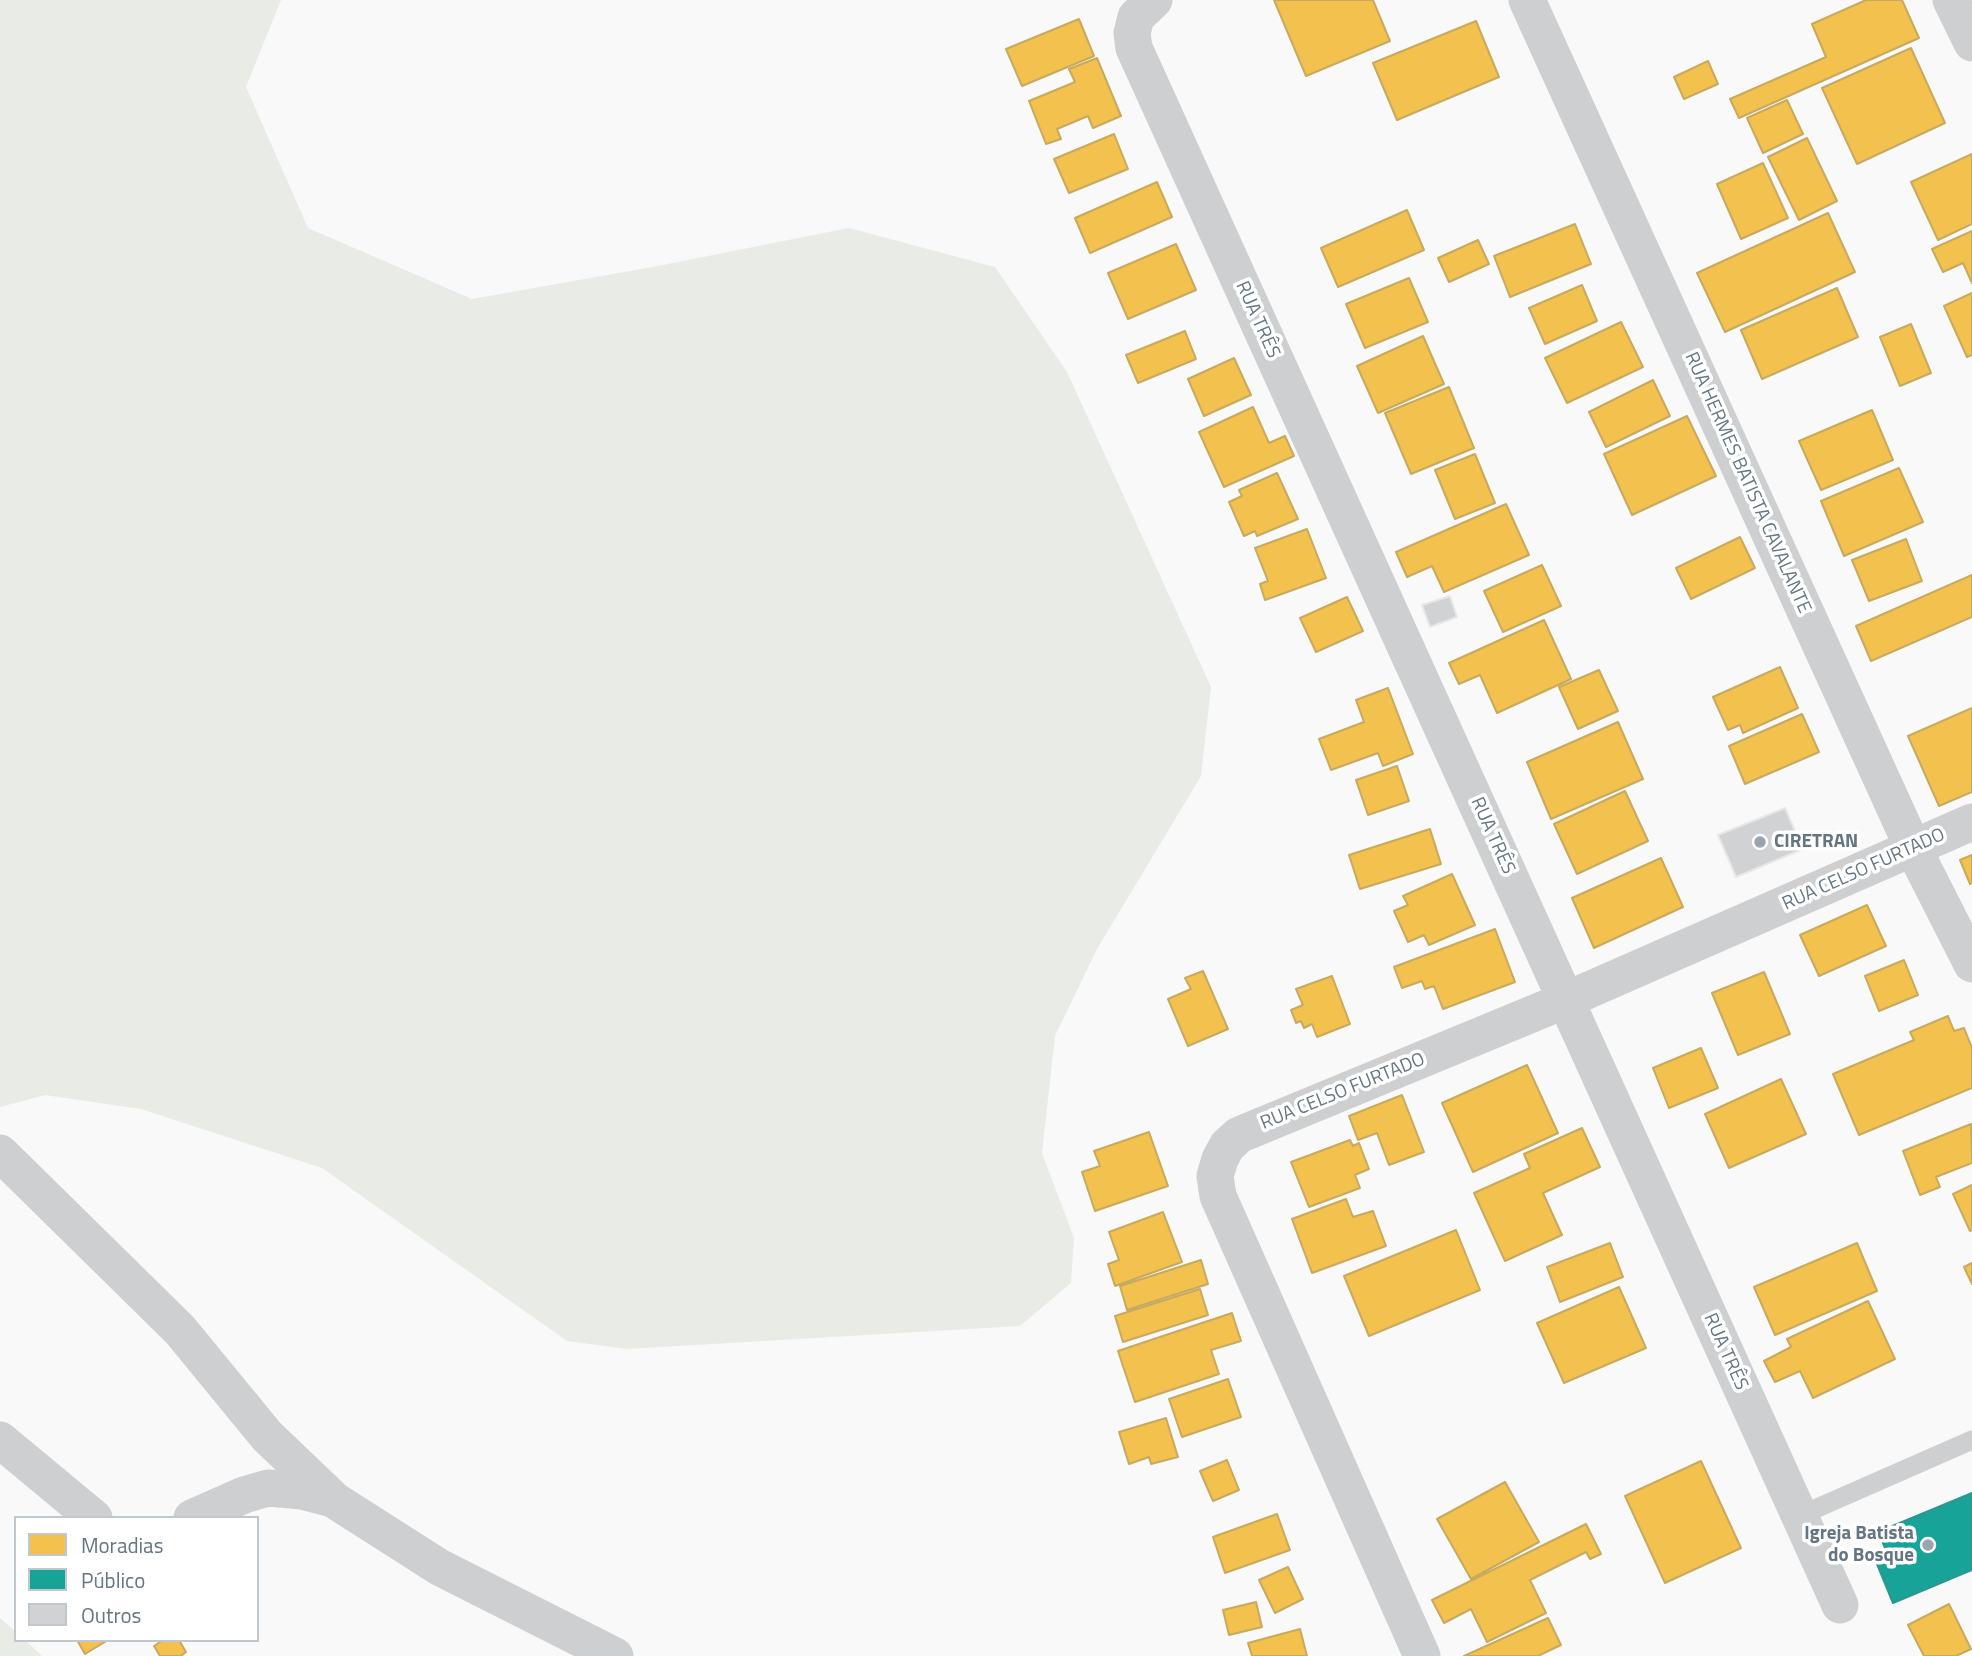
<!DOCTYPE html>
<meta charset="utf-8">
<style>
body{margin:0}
#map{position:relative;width:1972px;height:1656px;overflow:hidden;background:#f9f9f9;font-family:"Titillium Web",sans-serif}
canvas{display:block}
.legend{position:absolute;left:14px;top:1516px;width:245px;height:126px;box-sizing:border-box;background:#fff;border:2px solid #c1c8cd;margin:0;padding:9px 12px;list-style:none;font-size:21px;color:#657683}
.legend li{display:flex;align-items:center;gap:14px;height:35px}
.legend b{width:35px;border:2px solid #c1c8cd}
</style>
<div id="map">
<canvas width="1972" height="1656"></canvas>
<ul class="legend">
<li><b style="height:19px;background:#f2c14e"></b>Moradias</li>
<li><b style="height:19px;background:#17a398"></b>Público</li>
<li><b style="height:19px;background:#d0d2d3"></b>Outros</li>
</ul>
</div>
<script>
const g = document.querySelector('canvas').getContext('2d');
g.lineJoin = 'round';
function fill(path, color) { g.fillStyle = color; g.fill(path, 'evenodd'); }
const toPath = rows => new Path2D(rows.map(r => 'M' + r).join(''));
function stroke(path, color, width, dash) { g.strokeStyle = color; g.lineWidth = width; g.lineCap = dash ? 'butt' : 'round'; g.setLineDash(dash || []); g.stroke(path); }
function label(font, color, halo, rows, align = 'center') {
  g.font = font + ' "Titillium Web",sans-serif'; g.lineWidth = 7; g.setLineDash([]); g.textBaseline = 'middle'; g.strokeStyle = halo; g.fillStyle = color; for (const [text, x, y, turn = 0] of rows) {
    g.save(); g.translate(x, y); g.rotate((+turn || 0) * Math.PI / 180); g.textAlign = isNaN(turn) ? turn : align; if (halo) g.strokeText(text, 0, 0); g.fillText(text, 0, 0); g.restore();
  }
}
const green = toPath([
 [0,0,281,0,246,87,308,228,472,299,658,266,849,228,995,267,1067,372,1211,687,1201,776,1097,949,1055,1036,1042,1153,1074,1238,1071,1283,1020,1326,627,1349,567,1341,322,1168,141,1109,45,1095,0,1107],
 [0,1618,16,1632,16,1640,25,1640,42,1656,0,1656]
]);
const homes = toPath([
 [1274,0,1373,0,1390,41,1306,76,1274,0],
 [1866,0,1902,0,1919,38,1739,118,1730,99,1826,57,1812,24,1866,0],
 [1079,19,1094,56,1022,86,1006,49,1079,19],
 [1476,21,1499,77,1397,120,1373,63,1476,21],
 [1911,48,1945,123,1857,164,1822,88,1911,48],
 [1097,58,1121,116,1093,128,1088,116,1057,129,1061,139,1046,144,1029,101,1075,82,1069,69,1097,58],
 [1708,61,1718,84,1684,99,1674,77,1708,61],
 [1787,100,1803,134,1763,153,1747,118,1787,100],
 [1114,134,1128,169,1069,193,1054,159,1114,134],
 [1807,138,1837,201,1799,220,1768,157,1807,138],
 [1972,154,1972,224,1938,240,1911,182,1972,154],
 [1763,163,1788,218,1741,239,1717,184,1763,163],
 [1157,182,1172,217,1090,253,1075,218,1157,182],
 [1407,210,1424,250,1338,287,1321,248,1407,210],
 [1828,213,1855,272,1725,332,1697,273,1828,213],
 [1575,224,1591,264,1510,297,1494,256,1575,224],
 [1972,231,1972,283,1963,263,1943,272,1932,249,1972,231],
 [1478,240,1489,264,1449,282,1438,258,1478,240],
 [1176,244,1196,290,1128,319,1108,273,1176,244],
 [1409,278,1428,322,1365,348,1346,304,1409,278],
 [1582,285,1597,321,1545,344,1529,308,1582,285],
 [1837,288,1858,337,1762,379,1741,330,1837,288],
 [1972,293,1972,355,1967,357,1944,306,1972,293],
 [1621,322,1643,367,1567,403,1545,358,1621,322],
 [1911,324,1931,373,1900,386,1880,337,1911,324],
 [1185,331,1196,359,1138,383,1126,355,1185,331],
 [1423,336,1444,384,1378,413,1357,366,1423,336],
 [1234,358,1251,395,1204,416,1188,379,1234,358],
 [1653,380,1670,416,1606,447,1589,412,1653,380],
 [1449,387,1474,448,1411,474,1385,413,1449,387],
 [1253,407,1269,443,1285,436,1294,456,1224,487,1199,432,1253,407],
 [1872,410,1893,460,1821,490,1799,441,1872,410],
 [1687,416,1716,476,1632,515,1604,454,1687,416],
 [1475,454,1495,503,1455,519,1435,470,1475,454],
 [1899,468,1923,522,1844,556,1821,501,1899,468],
 [1277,473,1298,519,1257,536,1255,531,1244,536,1229,502,1242,496,1239,490,1277,473],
 [1506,504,1529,555,1444,592,1432,566,1407,577,1396,552,1506,504],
 [1307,529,1326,578,1265,600,1260,584,1268,581,1255,548,1307,529],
 [1740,537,1755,568,1691,599,1676,568,1740,537],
 [1906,539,1922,581,1869,601,1852,560,1906,539],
 [1542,565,1561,606,1503,632,1484,591,1542,565],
 [1972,575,1972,617,1871,661,1856,626,1972,575],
 [1347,597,1363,631,1316,652,1300,618,1347,597],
 [1544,620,1571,679,1497,713,1480,675,1459,684,1449,663,1544,620],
 [1780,667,1798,708,1743,733,1740,725,1728,730,1713,697,1780,667],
 [1599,670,1618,711,1578,729,1559,687,1599,670],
 [1388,688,1413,754,1383,766,1378,753,1331,770,1319,739,1364,722,1356,700,1388,688],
 [1972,708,1972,792,1939,806,1908,736,1972,708],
 [1802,714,1819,752,1745,784,1729,746,1802,714],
 [1618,722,1643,779,1551,819,1527,762,1618,722],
 [1397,766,1409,801,1368,815,1356,780,1397,766],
 [1625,791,1648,841,1577,874,1554,824,1625,791],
 [1430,829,1441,864,1360,889,1349,855,1430,829],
 [1972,855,1972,883,1970,884,1960,860,1972,855],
 [1661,858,1683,907,1594,948,1572,898,1661,858],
 [1452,874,1475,925,1429,945,1424,935,1408,942,1394,911,1408,905,1403,896,1452,874],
 [1867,905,1886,946,1819,976,1800,935,1867,905],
 [1495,929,1515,982,1443,1009,1434,986,1425,989,1422,981,1402,988,1394,967,1495,929],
 [1904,960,1918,995,1879,1011,1865,976,1904,960],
 [1203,971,1228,1029,1188,1046,1168,999,1191,989,1185,978,1203,971],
 [1764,972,1790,1034,1738,1055,1712,993,1764,972],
 [1332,976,1350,1024,1317,1037,1312,1024,1304,1028,1301,1021,1296,1023,1291,1010,1303,1005,1296,989,1332,976],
 [1948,1016,1954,1031,1964,1028,1972,1048,1972,1088,1859,1135,1833,1074,1914,1040,1910,1032,1948,1016],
 [1701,1048,1718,1088,1669,1108,1653,1068,1701,1048],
 [1527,1065,1558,1133,1473,1172,1442,1103,1527,1065],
 [1781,1079,1806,1134,1729,1168,1705,1114,1781,1079],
 [1402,1095,1424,1152,1389,1165,1377,1133,1358,1140,1349,1116,1402,1095],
 [1971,1124,1972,1163,1936,1177,1940,1187,1920,1195,1903,1151,1971,1124],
 [1582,1128,1600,1167,1543,1193,1562,1235,1505,1261,1474,1193,1530,1168,1524,1154,1582,1128],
 [1149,1132,1168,1186,1095,1211,1082,1172,1100,1166,1094,1151,1149,1132],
 [1350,1140,1353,1146,1359,1143,1369,1169,1355,1175,1360,1188,1309,1207,1291,1162,1350,1140],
 [1972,1185,1972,1230,1970,1231,1953,1194,1972,1185],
 [1346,1199,1353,1217,1373,1211,1386,1246,1312,1273,1292,1219,1346,1199],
 [1163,1212,1182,1262,1115,1286,1108,1264,1119,1260,1109,1232,1163,1212],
 [1456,1230,1480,1290,1369,1336,1344,1276,1456,1230],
 [1610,1243,1623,1277,1560,1302,1547,1267,1610,1243],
 [1857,1243,1877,1291,1775,1335,1754,1287,1857,1243],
 [1201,1260,1208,1284,1127,1310,1120,1286,1201,1260],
 [1972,1263,1972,1284,1964,1267,1972,1263],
 [1619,1287,1646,1348,1564,1383,1537,1323,1619,1287],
 [1200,1289,1208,1315,1123,1342,1115,1316,1200,1289],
 [1868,1301,1895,1359,1813,1398,1800,1371,1775,1382,1764,1361,1791,1347,1787,1339,1868,1301],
 [1232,1313,1241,1341,1211,1350,1219,1374,1135,1402,1118,1351,1232,1313],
 [1228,1379,1241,1417,1182,1437,1169,1399,1228,1379],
 [1166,1418,1178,1457,1151,1464,1149,1457,1129,1464,1119,1432,1166,1418],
 [1227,1460,1239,1490,1213,1501,1200,1471,1227,1460],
 [1701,1461,1741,1548,1665,1583,1625,1496,1701,1461],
 [1505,1482,1539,1542,1471,1579,1437,1519,1505,1482],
 [1277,1514,1290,1550,1225,1573,1213,1537,1277,1514],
 [1586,1524,1601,1554,1590,1559,1586,1552,1530,1580,1546,1613,1487,1642,1471,1609,1444,1623,1432,1600,1586,1524],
 [1288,1567,1303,1599,1275,1613,1259,1580,1288,1567],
 [1256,1602,1262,1627,1229,1635,1223,1610,1256,1602],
 [1949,1604,1971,1649,1956,1656,1924,1656,1908,1625,1949,1604],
 [1548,1618,1561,1645,1538,1656,1464,1656,1548,1618],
 [1300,1629,1307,1656,1252,1656,1248,1643,1300,1629],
 [77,1640,108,1640,85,1654,77,1640],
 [163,1640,179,1640,186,1652,181,1656,160,1656,154,1646,163,1640]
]);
const public = toPath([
 [1972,1493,1972,1570,1893,1603,1877,1564,1890,1559,1878,1532,1972,1493]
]);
const building = toPath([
 [1450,596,1457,617,1430,627,1422,605,1450,596],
 [1785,808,1803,849,1736,877,1718,835,1785,808]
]);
const service = toPath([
 [1799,1516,1972,1440]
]);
const minor = toPath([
 [1154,0,1136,17,1132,33,1134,48,1840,1605],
 [1527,0,1913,848,1972,964],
 [1951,0,1972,43],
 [0,1153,180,1330,267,1436,334,1500,439,1567,615,1656],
 [0,1440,94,1518],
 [192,1518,244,1495,268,1488,302,1491,333,1499],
 [1422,1656,1218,1196,1215,1176,1220,1159,1227,1146,1239,1135,1566,1000,1972,822]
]);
const markers = [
 [1760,842,7,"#99a4ac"],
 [1928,1545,7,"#99a4ac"]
];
const streetNames = [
 ["RUA TRÊS",1257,320,66],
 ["RUA HERMES BATISTA CAVALANTE",1747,483,66],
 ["RUA TRÊS",1492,836,66],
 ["RUA CELSO FURTADO",1864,870,-24],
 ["RUA CELSO FURTADO",1343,1092,-22],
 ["RUA TRÊS",1725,1352,66]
];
const poiNames = [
 ["CIRETRAN",1774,842],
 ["Igreja Batista",1914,1534,"right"],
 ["do Bosque",1914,1556,"right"]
];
fill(green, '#e8ebe6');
fill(homes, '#f2c14e');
stroke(homes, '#c8aa5e', 2);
fill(public, '#17a398');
stroke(public, '#2e9692', 2);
fill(building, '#d0d2d3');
stroke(building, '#e8e8e8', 2);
stroke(service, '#cecfd0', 19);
stroke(minor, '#cecfd0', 37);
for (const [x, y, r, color] of markers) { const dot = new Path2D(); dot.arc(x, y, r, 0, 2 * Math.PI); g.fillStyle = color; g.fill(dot); stroke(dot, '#fff', 2.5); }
label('19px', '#657683', '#fff', streetNames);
label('bold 19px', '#657683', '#fff', poiNames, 'left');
</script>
